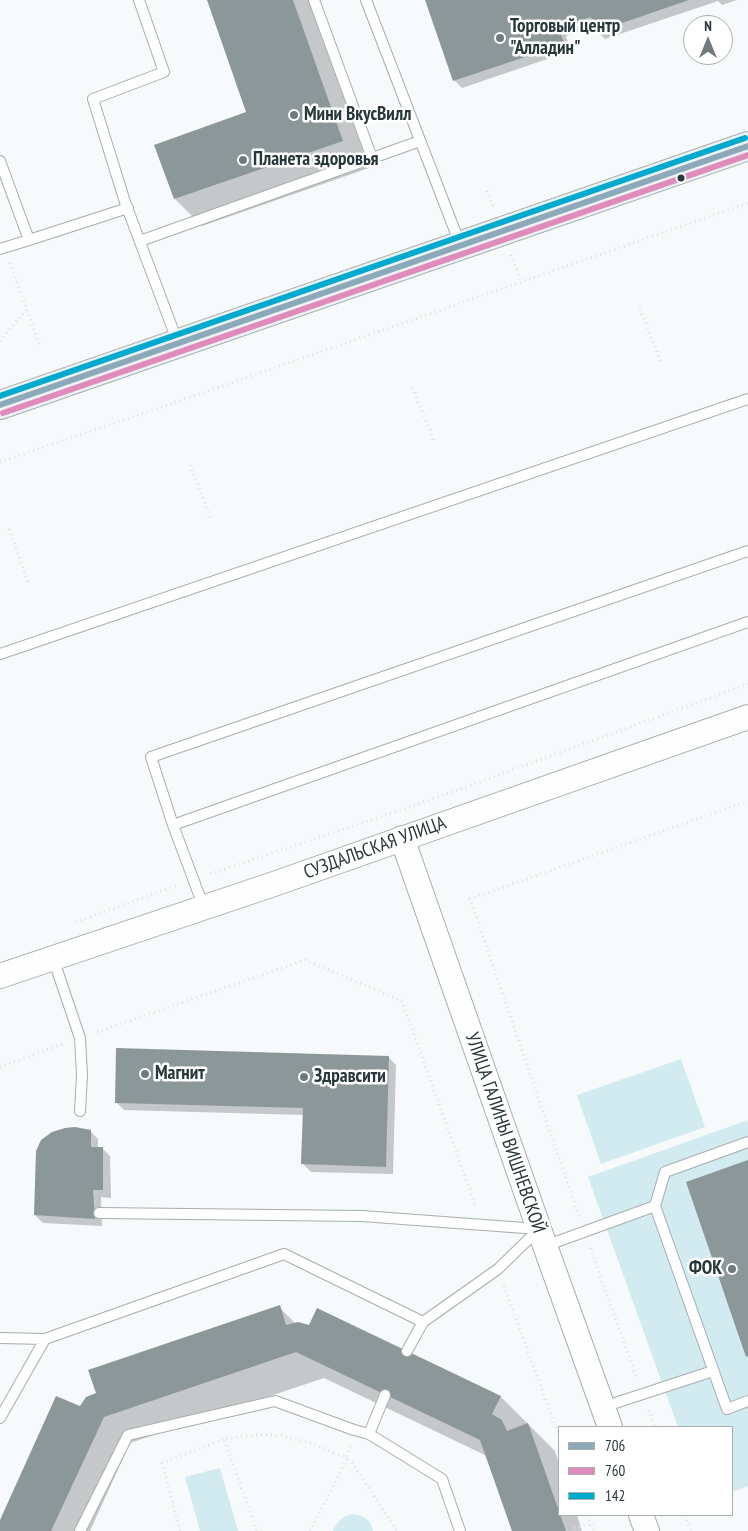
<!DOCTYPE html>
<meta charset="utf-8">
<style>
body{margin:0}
#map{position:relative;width:748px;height:1531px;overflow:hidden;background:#f6fafb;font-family:"PT Sans Narrow",sans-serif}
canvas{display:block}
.legend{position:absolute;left:558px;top:1426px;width:175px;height:90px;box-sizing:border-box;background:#fff;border:1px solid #a9afb1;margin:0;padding:6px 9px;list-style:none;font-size:15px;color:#28373b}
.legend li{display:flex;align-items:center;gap:10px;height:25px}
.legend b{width:25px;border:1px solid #a9afb1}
.north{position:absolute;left:683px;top:15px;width:50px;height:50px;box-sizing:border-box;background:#fff;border:1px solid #a9afb1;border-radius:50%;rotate:0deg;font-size:14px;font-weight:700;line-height:20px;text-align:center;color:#28373b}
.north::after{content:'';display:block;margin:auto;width:18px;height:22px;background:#707b7e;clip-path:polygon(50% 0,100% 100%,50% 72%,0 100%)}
</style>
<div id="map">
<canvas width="748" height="1531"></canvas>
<ul class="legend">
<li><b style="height:6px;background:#8ca9ba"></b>706</li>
<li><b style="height:6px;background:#df8bbb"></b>760</li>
<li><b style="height:6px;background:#00a9ce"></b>142</li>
</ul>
<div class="north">N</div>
</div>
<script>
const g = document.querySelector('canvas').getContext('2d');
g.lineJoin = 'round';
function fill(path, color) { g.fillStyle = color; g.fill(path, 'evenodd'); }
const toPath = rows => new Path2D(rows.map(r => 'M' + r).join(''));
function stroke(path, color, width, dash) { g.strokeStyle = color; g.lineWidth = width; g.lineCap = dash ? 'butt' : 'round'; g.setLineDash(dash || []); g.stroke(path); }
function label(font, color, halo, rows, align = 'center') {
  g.font = font + ' "PT Sans Narrow",sans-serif'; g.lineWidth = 5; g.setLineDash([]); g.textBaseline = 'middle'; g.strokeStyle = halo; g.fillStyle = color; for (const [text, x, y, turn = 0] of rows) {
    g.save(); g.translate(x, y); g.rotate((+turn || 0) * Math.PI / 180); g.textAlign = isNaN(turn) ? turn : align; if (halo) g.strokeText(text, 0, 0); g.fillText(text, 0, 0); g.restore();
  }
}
const green = toPath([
 [681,1059,705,1127,601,1164,577,1095],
 [748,1120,748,1486,732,1492,732,1427,678,1427,588,1177],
 [220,1468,238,1531,200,1531,185,1477],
 [352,1514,359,1515,365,1518,370,1522,373,1531,333,1531,336,1525,340,1520,346,1516]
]);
const shadow = toPath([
 [208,0,310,0,369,168,202,226,175,199,248,113],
 [426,0,737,0,722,5,718,1,605,39,597,31,595,26,566,36,571,51,462,88,454,80],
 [388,1057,396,1065,393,1174,311,1172,303,1164,304,1115,124,1110,116,1102],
 [90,1131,98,1139,98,1148,102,1148,110,1156,111,1198,101,1197,102,1226,43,1223,35,1215],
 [279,1307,296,1324,501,1397,555,1451,559,1464,559,1515,577,1515,582,1531,513,1531,487,1456,324,1378,130,1443,90,1531,0,1531,0,1522,80,1408]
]);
const building = toPath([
 [207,0,293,0,343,141,174,199,154,145,246,112],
 [425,0,689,0,596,32,591,17,559,28,564,44,453,81],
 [116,1048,389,1056,386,1167,301,1164,303,1108,115,1103],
 [75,1127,91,1130,91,1147,103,1147,103,1190,93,1190,95,1219,34,1215,36,1151,41,1140,52,1132,65,1128],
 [748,1160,748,1356,746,1357,686,1182],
 [280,1305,286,1325,298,1322,309,1325,317,1308,501,1396,492,1414,502,1420,507,1431,528,1423,566,1531,512,1531,480,1440,296,1352,104,1417,51,1531,0,1531,0,1520,56,1396,80,1406,86,1397,96,1393,88,1370]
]);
const path = toPath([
 [487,191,493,207],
 [511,255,521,282],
 [10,263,40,346],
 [640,309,662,364],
 [0,341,26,310],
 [412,388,435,442],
 [0,462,182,400,748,203],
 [190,465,211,519],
 [9,529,28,582],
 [210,874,430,800,748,684],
 [76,922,178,885],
 [97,1032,305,960,402,1001,476,1207],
 [0,1067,63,1044],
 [579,1216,470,899,748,801],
 [590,1248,637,1378],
 [504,1286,559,1436],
 [649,1410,655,1427],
 [350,1446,346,1458,352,1463,397,1531],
 [588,1515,594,1531],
 [685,1515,691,1531],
 [574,1528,592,1524],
 [180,1531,162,1463,224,1439],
 [257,1531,224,1439,252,1435,280,1435,314,1444,346,1458],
 [310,1531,347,1459]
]);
const service = toPath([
 [139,0,164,72,93,99,125,202,178,343],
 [314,0,372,158],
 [366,0,460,244],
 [0,161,29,240,0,249],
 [29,240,128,208],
 [140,241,420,141],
 [0,654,748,399],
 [173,825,748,622],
 [204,908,173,825,151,757,748,551],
 [53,958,80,1038,82,1075,80,1111],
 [748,1142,665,1172,655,1206,727,1409,748,1401],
 [99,1213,362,1216,538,1229],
 [545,1246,655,1206],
 [0,1338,45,1339,284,1254,423,1322],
 [407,1351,423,1322,498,1269,538,1230],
 [603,1407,713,1371],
 [0,1418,45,1339],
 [369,1434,385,1395],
 [80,1531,128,1435,275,1401,354,1430,369,1434,442,1479,460,1531]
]);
const tertiary = toPath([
 [402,838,539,1229,610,1427],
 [0,976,274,884,748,717],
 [641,1515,647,1531]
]);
const secondary = toPath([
 [0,405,748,146]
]);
const bus1 = toPath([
 [0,405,748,146]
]);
const bus2 = toPath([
 [3,413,748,155]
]);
const bus3 = toPath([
 [0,396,745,138]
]);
const markers = [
 [500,38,5,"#707b7e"],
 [294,115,5,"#707b7e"],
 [243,160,5,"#707b7e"],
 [681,178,4.5,"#28373b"],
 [145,1074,5,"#707b7e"],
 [304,1077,5,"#707b7e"],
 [732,1269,5,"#707b7e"]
];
const poiNames = [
 ["Торговый центр",510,27],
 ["\"Алладин\"",510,49],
 ["Мини ВкусВилл",304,115],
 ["Планета здоровья",253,160],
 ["Магнит",155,1074],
 ["Здравсити",314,1077],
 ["ФОК",722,1269,"right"]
];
const streetNames = [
 ["СУЗДАЛЬСКАЯ УЛИЦА",375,848,-20],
 ["УЛИЦА ГАЛИНЫ ВИШНЕВСКОЙ",505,1133,71]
];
fill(green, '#d2ebf1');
fill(shadow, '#0003');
fill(building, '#8c979a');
stroke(service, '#a6aeb0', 12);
stroke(tertiary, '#a6aeb0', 26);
stroke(secondary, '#a6aeb0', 30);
stroke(path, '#e0e1e2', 3, [1, 4]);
stroke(service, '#fefefe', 10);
stroke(tertiary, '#fefefe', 24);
stroke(secondary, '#edf3f5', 28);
stroke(bus1, '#8ca9ba', 6);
stroke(bus2, '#df8bbb', 6);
stroke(bus3, '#00a9ce', 6);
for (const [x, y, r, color] of markers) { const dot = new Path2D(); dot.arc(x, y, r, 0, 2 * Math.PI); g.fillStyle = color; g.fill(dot); stroke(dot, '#fff', 2); }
label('bold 19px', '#28373b', '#fff', poiNames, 'left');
label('19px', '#28373b', '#fff', streetNames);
</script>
